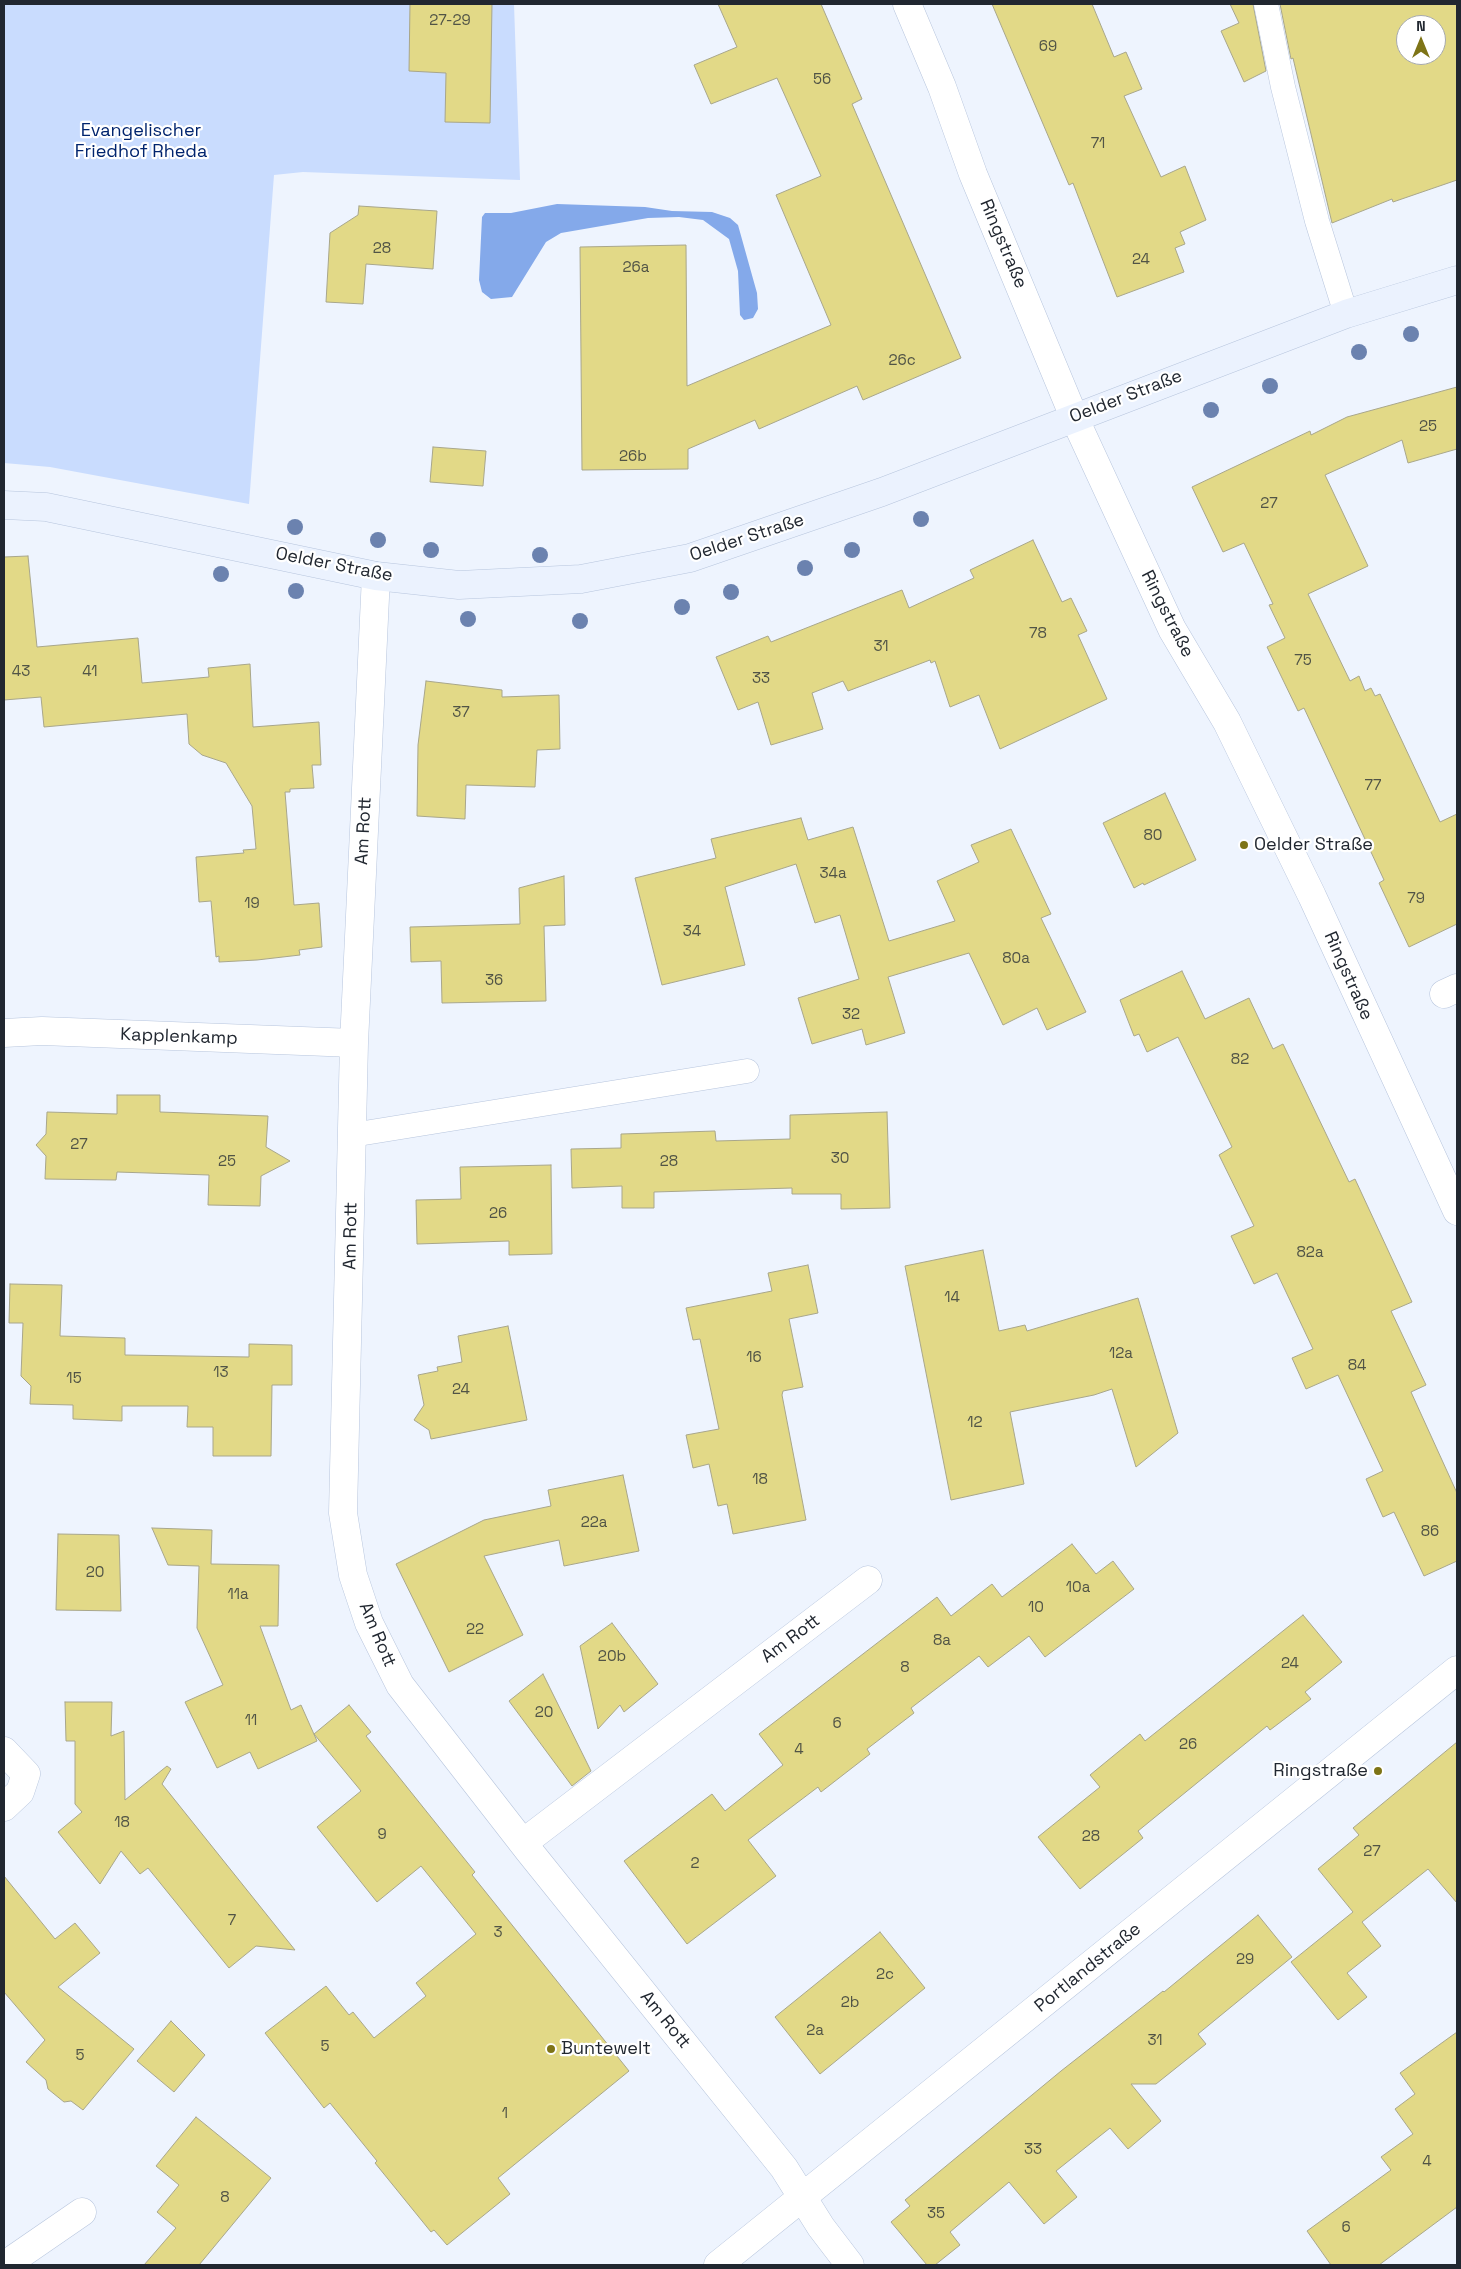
<!DOCTYPE html>
<meta charset="utf-8">
<style>
body{margin:0}
#map{position:relative;width:1461px;height:2269px;overflow:hidden;background:#eef4fe;font-family:"Space Grotesk",sans-serif}
canvas{display:block}
.frame{position:absolute;inset:0;border:5px solid #212730;pointer-events:none}
.north{position:absolute;left:1396px;top:15px;width:50px;height:50px;box-sizing:border-box;background:#fff;border:1px solid #a6a9ac;border-radius:50%;rotate:0deg;font-size:14px;font-weight:700;line-height:20px;text-align:center;color:#212730}
.north::after{content:'';display:block;margin:auto;width:18px;height:22px;background:#7e7416;clip-path:polygon(50% 0,100% 100%,50% 72%,0 100%)}
</style>
<div id="map">
<canvas width="1461" height="2269"></canvas>
<div class="frame"></div>
<div class="north">N</div>
</div>
<script>
const g = document.querySelector('canvas').getContext('2d');
g.lineJoin = 'round';
function fill(path, color) { g.fillStyle = color; g.fill(path, 'evenodd'); }
const toPath = rows => new Path2D(rows.map(r => 'M' + r).join(''));
function stroke(path, color, width, dash) { g.strokeStyle = color; g.lineWidth = width; g.lineCap = dash ? 'butt' : 'round'; g.setLineDash(dash || []); g.stroke(path); }
function label(font, color, halo, rows, align = 'center') {
  g.font = font + ' "Space Grotesk",sans-serif'; g.lineWidth = 4.5; g.setLineDash([]); g.textBaseline = 'middle'; g.strokeStyle = halo; g.fillStyle = color; for (const [text, x, y, turn = 0] of rows) {
    g.save(); g.translate(x, y); g.rotate((+turn || 0) * Math.PI / 180); g.textAlign = isNaN(turn) ? turn : align; if (halo) g.strokeText(text, 0, 0); g.fillText(text, 0, 0); g.restore();
  }
}
const green = toPath([
 [4,4,514,4,520,180,303,172,274,175,249,504,50,467,4,463]
]);
const water = toPath([
 [557,204,645,207,672,211,712,212,730,218,738,225,757,293,758,309,753,318,744,320,740,315,738,271,729,239,703,220,679,217,648,218,561,233,546,242,512,297,491,299,482,292,479,280,482,217,485,213,511,213]
]);
const building = toPath([
 [410,4,492,4,490,123,445,122,446,73,409,71,410,4],
 [718,4,821,4,862,99,852,104,961,358,863,400,857,386,759,429,755,420,688,449,688,469,582,470,580,247,686,245,687,386,831,325,776,195,821,176,777,78,711,104,694,65,737,47,718,4],
 [992,4,1092,4,1114,57,1126,52,1142,89,1124,96,1161,177,1185,166,1206,220,1180,232,1185,244,1175,248,1184,272,1117,297,1073,183,1069,185,992,4],
 [1230,4,1253,4,1266,71,1244,82,1221,31,1239,23,1230,4],
 [1280,4,1457,4,1457,180,1393,202,1392,199,1332,223,1293,58,1291,59,1280,4],
 [1406,25,1436,25,1436,55,1406,55,1406,25],
 [359,206,437,211,433,269,366,264,363,304,326,302,330,233,358,215,359,206],
 [1457,387,1457,449,1408,463,1402,440,1325,475,1368,566,1308,594,1350,681,1359,676,1365,691,1371,688,1375,696,1380,694,1440,822,1457,814,1457,924,1409,947,1379,883,1384,880,1304,708,1298,711,1267,647,1285,638,1269,605,1273,604,1244,543,1223,552,1192,487,1310,431,1311,435,1347,417,1457,387],
 [433,447,486,451,483,486,430,482,433,447],
 [1033,540,1062,602,1071,598,1087,631,1078,635,1107,699,1000,749,979,695,950,707,935,661,931,663,930,660,848,691,843,681,812,693,823,729,771,745,758,702,738,710,716,657,768,636,771,642,902,590,909,608,974,578,970,570,1033,540],
 [28,556,37,647,138,638,142,683,209,677,208,668,250,664,253,727,319,722,321,765,312,765,314,788,290,789,290,792,285,792,294,905,319,903,322,947,299,950,300,955,257,960,219,962,219,956,216,957,211,901,199,902,196,857,244,853,243,850,256,849,252,806,226,763,202,755,189,744,187,714,44,727,41,697,4,700,4,557,28,556],
 [426,681,502,690,502,697,559,695,560,749,537,750,535,787,466,785,465,819,417,816,418,745,426,681],
 [1165,793,1196,860,1144,885,1143,883,1134,888,1103,823,1165,793],
 [801,818,808,840,853,827,889,941,955,921,937,881,979,862,971,845,1011,829,1051,914,1041,918,1086,1012,1047,1030,1037,1008,1003,1025,969,953,888,977,905,1033,866,1045,862,1029,812,1044,798,998,859,979,840,915,815,923,796,864,725,887,745,965,662,985,635,878,716,858,711,839,801,818],
 [564,876,565,925,544,926,546,1001,442,1003,441,961,411,962,410,927,520,924,519,888,564,876],
 [1182,971,1205,1019,1249,998,1273,1049,1283,1044,1349,1182,1355,1179,1412,1302,1391,1311,1426,1385,1411,1392,1457,1493,1457,1561,1424,1576,1394,1512,1383,1517,1366,1479,1383,1471,1338,1375,1306,1389,1292,1358,1313,1349,1277,1273,1254,1284,1231,1236,1254,1226,1219,1155,1232,1147,1178,1037,1147,1052,1139,1034,1134,1036,1120,1000,1182,971],
 [117,1095,160,1095,160,1112,268,1116,266,1147,290,1161,261,1176,260,1206,208,1205,209,1175,117,1172,116,1180,45,1179,46,1156,36,1145,46,1134,47,1112,117,1114,117,1095],
 [887,1112,890,1208,841,1209,841,1194,792,1194,792,1188,654,1192,654,1208,622,1208,622,1186,572,1188,571,1149,621,1148,621,1134,715,1131,716,1141,790,1139,790,1115,887,1112],
 [551,1165,552,1254,509,1255,509,1241,417,1244,416,1200,461,1199,460,1167,551,1165],
 [983,1250,999,1331,1025,1325,1027,1331,1138,1298,1178,1433,1136,1467,1112,1389,1094,1395,1010,1412,1024,1484,951,1500,905,1266,983,1250],
 [808,1265,818,1313,789,1319,803,1387,783,1391,782,1395,806,1520,733,1534,727,1504,718,1506,709,1464,693,1468,686,1435,719,1429,700,1339,693,1340,686,1308,772,1291,768,1273,808,1265],
 [10,1284,62,1285,60,1336,125,1338,125,1355,249,1357,249,1344,292,1345,292,1385,272,1385,271,1456,213,1456,213,1427,187,1427,188,1406,122,1406,122,1421,73,1419,73,1405,30,1404,31,1386,21,1376,23,1323,9,1323,10,1284],
 [508,1326,527,1420,431,1439,429,1430,414,1420,424,1405,418,1375,438,1371,437,1367,462,1362,458,1336,508,1326],
 [623,1475,639,1551,564,1566,559,1540,484,1556,523,1635,449,1672,396,1564,484,1520,551,1506,548,1490,623,1475],
 [152,1528,212,1530,211,1564,279,1565,278,1626,260,1626,291,1710,301,1705,317,1741,258,1769,250,1752,217,1768,185,1702,223,1685,197,1628,199,1566,168,1565,152,1528],
 [58,1534,119,1535,121,1611,56,1610,58,1534],
 [1072,1544,1096,1574,1113,1561,1134,1589,1045,1657,1029,1636,988,1667,979,1656,911,1708,914,1713,867,1749,870,1754,821,1792,818,1787,748,1840,776,1876,687,1944,624,1861,712,1794,725,1811,783,1765,759,1734,937,1597,951,1616,992,1584,1002,1597,1072,1544],
 [1303,1615,1342,1662,1305,1692,1311,1699,1270,1730,1267,1726,1138,1831,1143,1838,1080,1889,1038,1837,1100,1787,1090,1775,1140,1734,1145,1741,1303,1615],
 [612,1623,658,1684,624,1712,620,1705,598,1729,580,1646,612,1623],
 [543,1674,591,1771,572,1786,509,1701,543,1674],
 [65,1702,112,1702,111,1736,124,1731,125,1800,167,1766,171,1769,162,1784,295,1950,256,1946,229,1968,148,1868,140,1874,121,1851,100,1884,58,1832,82,1812,75,1804,75,1741,66,1741,65,1702],
 [349,1705,371,1732,366,1736,475,1872,472,1875,629,2071,498,2178,510,2194,447,2245,434,2230,431,2232,375,2163,377,2161,330,2103,324,2108,265,2033,326,1986,349,2015,353,2012,374,2038,426,1996,416,1983,476,1934,421,1866,377,1902,317,1827,361,1791,314,1734,349,1705],
 [1457,1742,1457,1903,1428,1869,1362,1922,1381,1946,1347,1973,1367,1997,1338,2020,1291,1962,1353,1912,1318,1869,1359,1835,1353,1828,1457,1742],
 [4,1876,55,1939,75,1923,100,1953,58,1987,134,2049,83,2110,71,2101,64,2102,48,2089,46,2080,26,2062,45,2040,4,1992,4,1876],
 [1258,1915,1292,1957,1198,2034,1206,2044,1156,2084,1131,2084,1161,2121,1128,2149,1110,2128,1056,2171,1077,2197,1044,2224,1009,2182,950,2232,960,2245,935,2265,927,2265,891,2222,910,2206,905,2200,1061,2071,1163,1991,1164,1992,1258,1915],
 [880,1932,925,1988,820,2074,775,2017,880,1932],
 [171,2021,205,2055,174,2092,137,2061,171,2021],
 [1457,2032,1457,2207,1379,2265,1331,2265,1307,2231,1391,2170,1381,2157,1413,2134,1395,2109,1415,2094,1400,2073,1457,2032],
 [196,2117,271,2178,199,2265,144,2265,176,2228,157,2212,179,2185,156,2166,196,2117]
]);
const lane = toPath([
 [1266,4,1283,87,1317,221,1346,314],
 [352,1135,747,1071]
]);
const street = toPath([
 [907,4,942,87,973,174,1074,417,1172,629,1227,722,1312,896,1457,1211],
 [376,576,354,1043,343,1513,353,1575,369,1623,400,1685,529,1851,784,2168,821,2227,850,2265],
 [1444,994,1457,988],
 [4,1033,42,1031,354,1043],
 [4,1751,26,1774,20,1792,4,1807],
 [523,1843,868,1580],
 [5,2265,82,2212],
 [718,2265,1457,1670]
]);
const secondary = toPath([
 [4,505,46,507,376,576,459,585,581,579,690,558,882,492,1346,314,1457,280]
]);
const trees = [
 [1411,334],
 [1359,352],
 [1270,386],
 [1211,410],
 [921,519],
 [295,527],
 [378,540],
 [431,550],
 [852,550],
 [540,555],
 [805,568],
 [221,574],
 [296,591],
 [731,592],
 [682,607],
 [468,619],
 [580,621]
];
const markers = [
 [1244,845,5,"#7e7416"],
 [1378,1771,5,"#7e7416"],
 [551,2049,5,"#7e7416"]
];
const numberNames = [
 ["27-29",450,21],
 ["69",1048,47],
 ["56",822,80],
 ["71",1098,144],
 ["28",382,249],
 ["24",1141,260],
 ["26a",636,268],
 ["26c",902,361],
 ["25",1428,427],
 ["26b",633,457],
 ["27",1269,504],
 ["78",1038,634],
 ["31",881,647],
 ["75",1303,661],
 ["43",21,672],
 ["41",90,672],
 ["33",761,679],
 ["37",461,713],
 ["77",1373,786],
 ["80",1153,836],
 ["34a",833,874],
 ["79",1416,899],
 ["19",252,904],
 ["34",692,932],
 ["80a",1016,959],
 ["36",494,981],
 ["32",851,1015],
 ["82",1240,1060],
 ["27",79,1145],
 ["30",840,1159],
 ["25",227,1162],
 ["28",669,1162],
 ["26",498,1214],
 ["82a",1310,1253],
 ["14",952,1298],
 ["12a",1121,1354],
 ["16",754,1358],
 ["84",1357,1366],
 ["13",221,1373],
 ["15",74,1379],
 ["24",461,1390],
 ["12",975,1423],
 ["18",760,1480],
 ["22a",594,1523],
 ["86",1430,1532],
 ["20",95,1573],
 ["10a",1078,1588],
 ["11a",238,1595],
 ["10",1036,1608],
 ["22",475,1630],
 ["8a",942,1641],
 ["20b",612,1657],
 ["24",1290,1664],
 ["8",905,1668],
 ["20",544,1713],
 ["11",251,1721],
 ["6",837,1724],
 ["26",1188,1745],
 ["4",799,1750],
 ["18",122,1823],
 ["9",382,1835],
 ["28",1091,1837],
 ["27",1372,1852],
 ["2",695,1864],
 ["7",232,1921],
 ["3",498,1933],
 ["29",1245,1960],
 ["2c",885,1975],
 ["2b",850,2003],
 ["2a",815,2031],
 ["31",1155,2041],
 ["5",325,2047],
 ["5",80,2056],
 ["1",505,2114],
 ["33",1033,2150],
 ["4",1427,2162],
 ["8",225,2198],
 ["35",936,2214],
 ["6",1346,2228]
];
const parkNames = [
 ["Evangelischer",141,131],
 ["Friedhof Rheda",141,152]
];
const streetNames = [
 ["Ringstraße",1003,244,67],
 ["Oelder Straße",1126,397,-21],
 ["Oelder Straße",747,538,-18],
 ["Oelder Straße",334,565,11],
 ["Ringstraße",1167,614,63],
 ["Am Rott",364,831,-87],
 ["Ringstraße",1348,976,66],
 ["Kapplenkamp",179,1037,2],
 ["Am Rott",351,1236,-89],
 ["Am Rott",377,1635,67],
 ["Am Rott",791,1639,-37],
 ["Portlandstraße",1088,1968,-39],
 ["Am Rott",665,2020,51]
];
const poiNames = [
 ["Oelder Straße",1254,845],
 ["Ringstraße",1368,1771,"right"],
 ["Buntewelt",561,2049]
];
fill(green, '#c9dcfe');
fill(water, '#84a9ea');
fill(building, '#e2d987');
stroke(building, '#a8a68b', 1);
stroke(lane, '#b7c5dd', 25);
stroke(street, '#b7c5dd', 29);
stroke(secondary, '#b7c5dd', 29);
stroke(lane, '#fff', 24);
stroke(street, '#fff', 28);
stroke(secondary, '#ebf2fe', 28);
g.fillStyle = '#6b82af';
for (const [x, y] of trees) { g.beginPath(); g.arc(x, y, 8, 0, 2 * Math.PI); g.fill(); }
for (const [x, y, r, color] of markers) { const dot = new Path2D(); dot.arc(x, y, r, 0, 2 * Math.PI); g.fillStyle = color; g.fill(dot); stroke(dot, '#fff', 2); }
label('15px', '#515446', null, numberNames);
label('18px', '#00246e', '#fff', parkNames);
label('18px', '#212730', '#fff', streetNames);
label('18px', '#212730', '#fff', poiNames, 'left');
</script>
